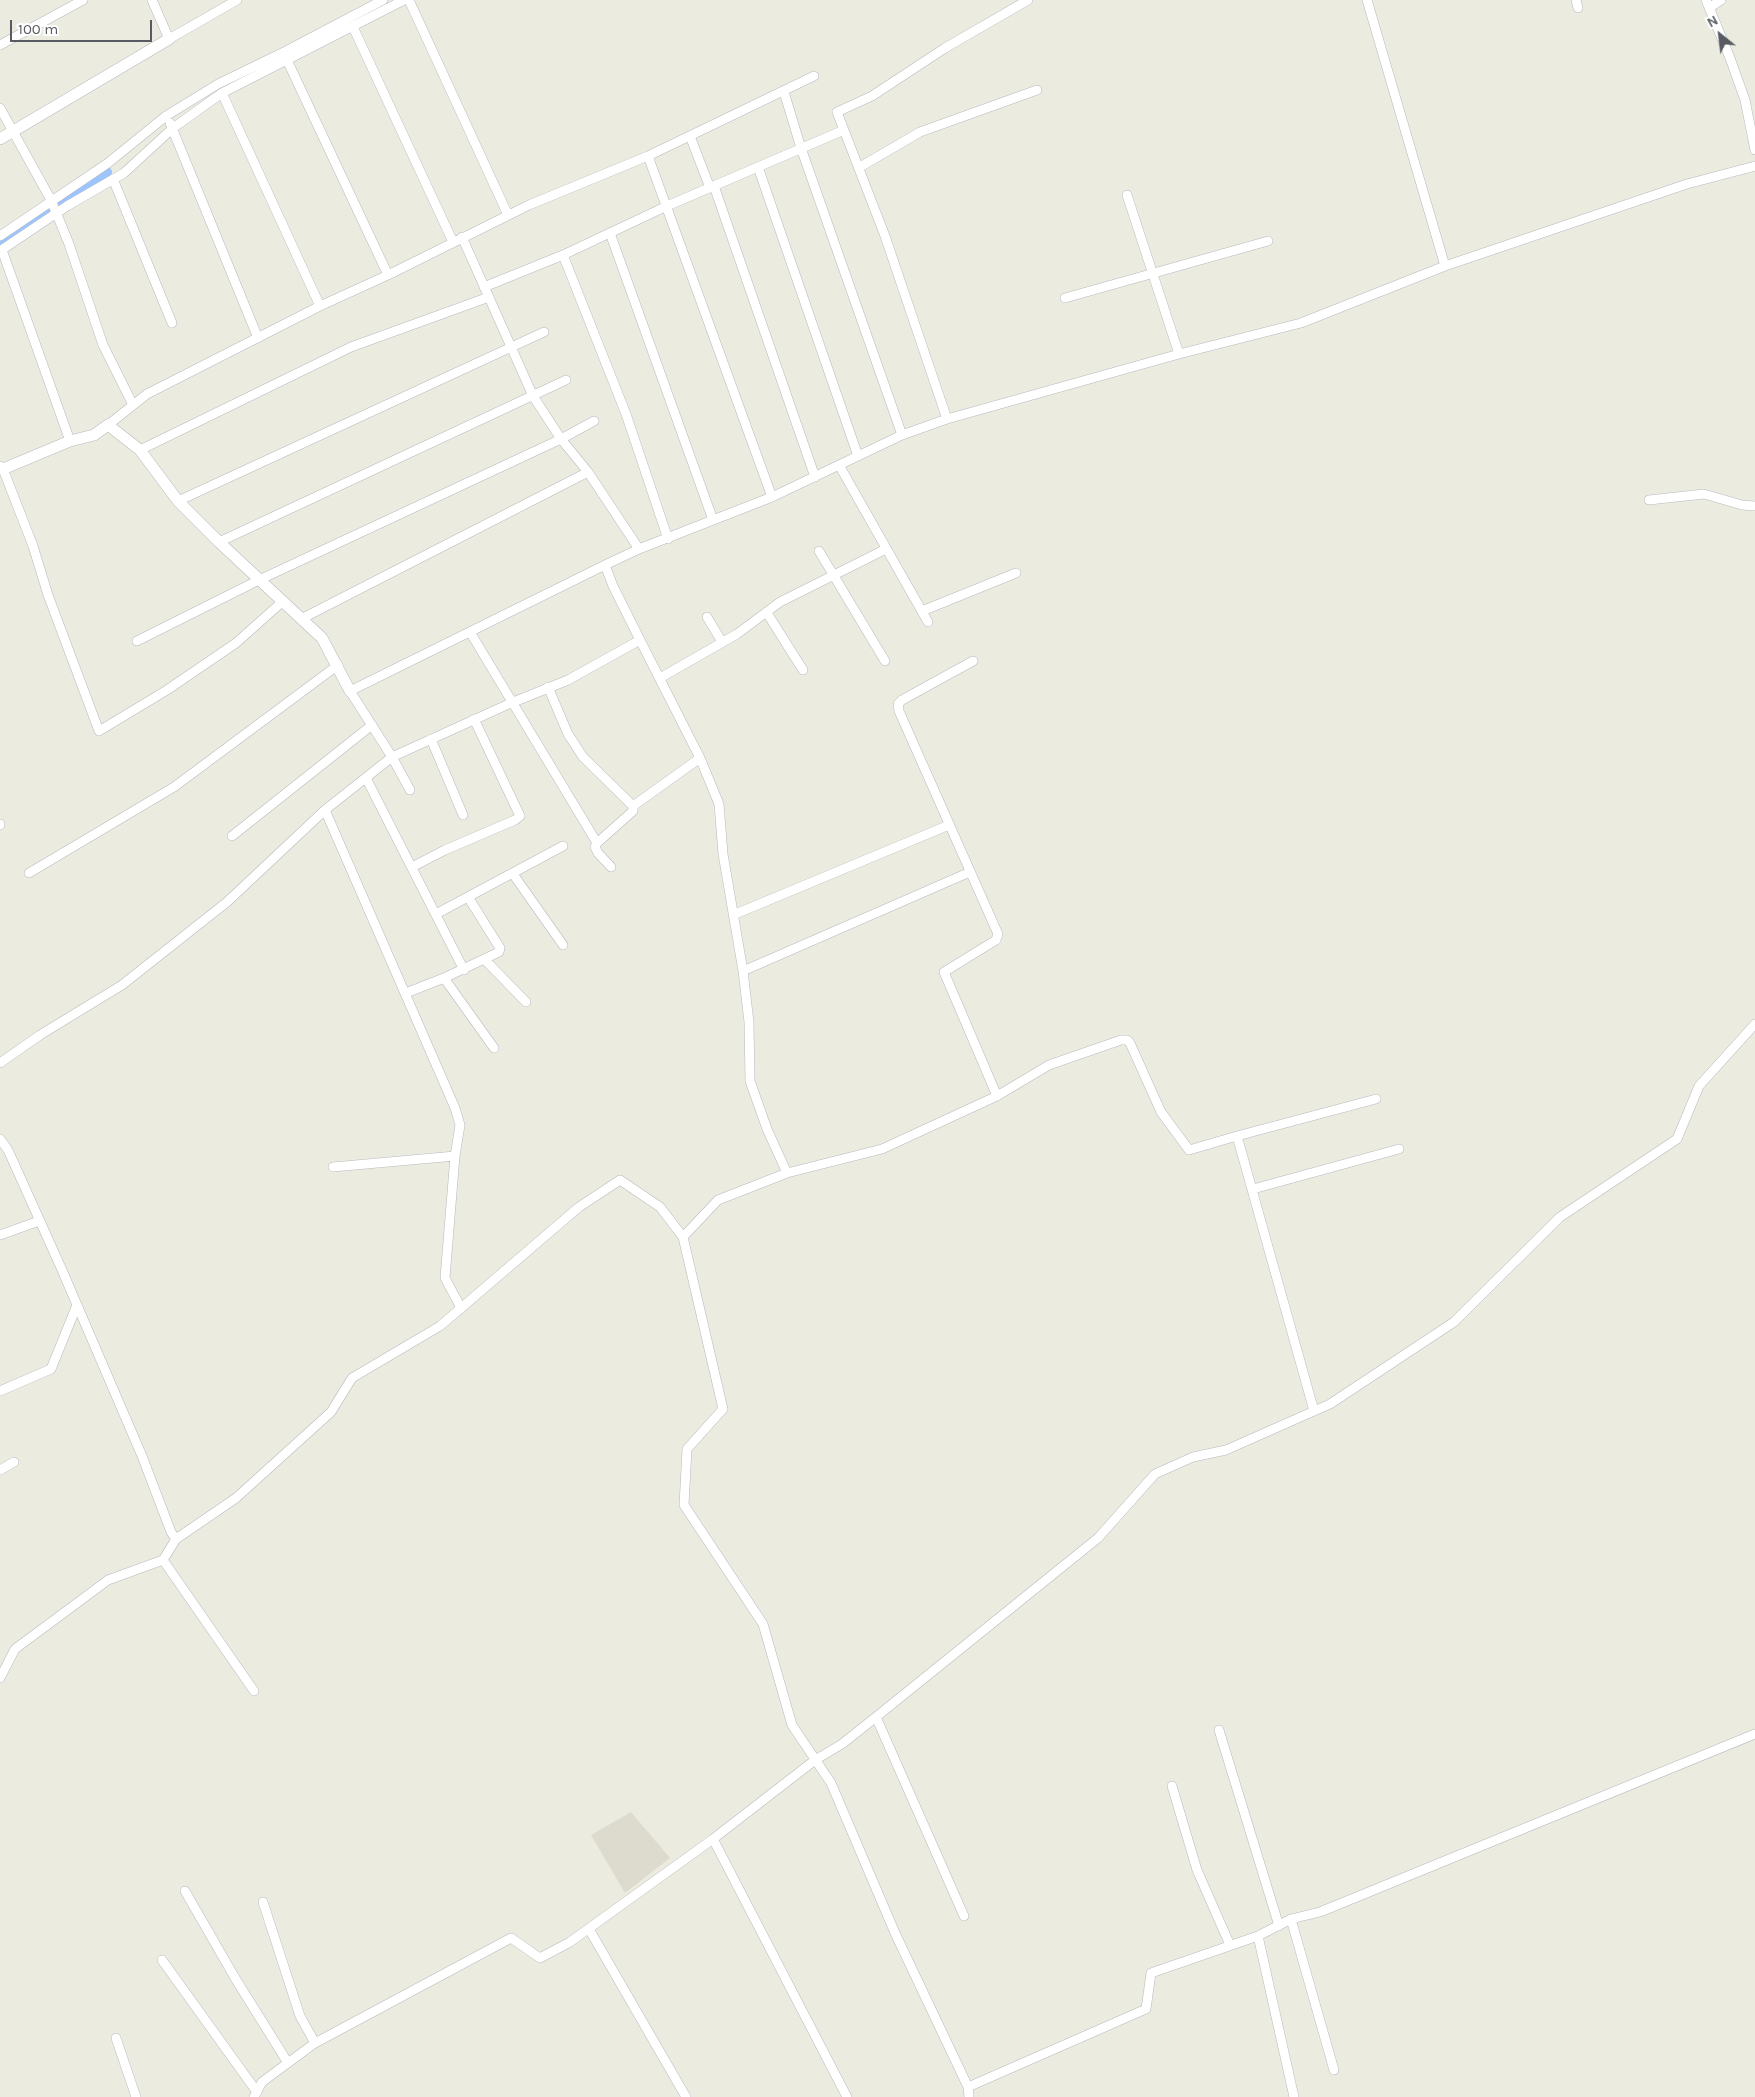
<!DOCTYPE html>
<style>
body{margin:0}
#map{position:relative;width:1755px;height:2097px;overflow:hidden;background:#ecebdf;font-family:Karla,sans-serif}
canvas{display:block}
.north{position:absolute;left:1695px;top:10px;width:50px;height:50px;-webkit-text-stroke:4px #fff;paint-order:stroke;rotate:331deg;font-size:14px;font-weight:700;line-height:20px;text-align:center;color:#585b61}
.north::after{content:'';display:block;margin:auto;width:18px;height:22px;background:#585b61;clip-path:polygon(50% 0,100% 100%,50% 72%,0 100%)}
.scale{position:absolute;left:10px;top:20px;width:142px;height:22px;box-sizing:border-box;border:2px solid #585b61;border-top:0;padding-left:6px;font-size:15px;line-height:18px;white-space:nowrap;color:#585b61;-webkit-text-stroke:4px #fff;paint-order:stroke}
</style>
<div id="map">
<canvas width="1755" height="2097"></canvas>
<div class="north">N</div>
<div class="scale">100 m</div>
</div>
<script>
const g = document.querySelector('canvas').getContext('2d');
g.lineJoin = 'round';
function fill(path, color) { g.fillStyle = color; g.fill(path, 'evenodd'); }
const toPath = rows => new Path2D(rows.map(r => 'M' + r).join(''));
function stroke(path, color, width, dash) { g.strokeStyle = color; g.lineWidth = width; g.lineCap = dash ? 'butt' : 'round'; g.setLineDash(dash || []); g.stroke(path); }
const education = toPath([
 [631,1812,670,1858,625,1893,591,1835]
]);
const canal = toPath([
 [0,244,107,172]
]);
const minor = toPath([
 [152,0,169,39,237,0],
 [409,0,508,215],
 [1367,0,1445,266],
 [1576,0,1578,8],
 [1706,0,1730,58,1745,100,1755,150],
 [1709,8,1721,0],
 [353,27,453,242],
 [0,45,83,0],
 [287,60,388,275],
 [784,92,801,148,902,435],
 [222,93,320,306],
 [0,108,51,200,69,244,103,345,133,405],
 [170,123,258,338],
 [690,136,710,188],
 [648,156,772,497],
 [758,167,858,456],
 [860,167,920,132,1037,90],
 [113,179,172,323],
 [714,186,815,477],
 [1127,195,1179,354],
 [610,233,713,520],
 [0,236,108,163,166,116,218,84,286,51,383,0],
 [462,237,533,396,561,439,588,472,639,549],
 [2,250,70,441],
 [0,251,67,206,124,173,173,128,222,93,404,0],
 [563,255,626,414,668,539],
 [484,287,563,255,667,206,844,130],
 [1065,298,1268,241],
 [947,419,885,236,837,112,872,96,945,48,1028,0],
 [108,425,147,394,320,306,388,275,529,205,648,156,814,76],
 [140,450,351,347,489,297],
 [839,465,928,622],
 [3,469,33,546,48,595,99,731,167,690,236,643,282,602],
 [1649,500,1704,494,1742,505,1755,506],
 [178,501,544,332],
 [219,542,566,380],
 [819,551,885,661],
 [605,565,613,586,640,640,700,758,719,804,723,854,743,971,749,1022,750,1081,767,1129,787,1173],
 [922,611,1016,573],
 [767,613,803,670],
 [707,617,722,642],
 [301,619,588,472],
 [470,632,597,843],
 [137,641,259,580,561,439,594,421],
 [973,661,902,700,898,704,899,711,998,934,996,940,944,972,997,1096],
 [660,678,737,634,780,602,886,549],
 [548,687,568,734,583,757,633,806],
 [431,739,463,815],
 [366,778,464,970],
 [410,790,392,757,350,691,605,565,639,549,772,497,902,435,947,419,1179,354,1301,323,1445,266,1687,184,1755,166],
 [325,810,455,1108,460,1125,455,1156,445,1278,461,1308],
 [0,824,0,825],
 [232,836,372,725],
 [412,867,445,850,515,820,520,816,474,719],
 [611,867,598,853,595,847,597,843,633,811,633,806,700,758],
 [29,873,174,787,338,665],
 [513,874,563,945],
 [436,914,563,846],
 [733,915,949,825],
 [485,960,526,1002],
 [743,971,970,872],
 [444,978,494,1048],
 [406,993,444,978,499,952,500,948,468,897],
 [0,1063,40,1035,122,985,227,902,325,810,392,757,511,703,568,680,640,640],
 [1237,1136,1376,1099],
 [0,1139,8,1150,62,1270,142,1456,171,1532,176,1539],
 [333,1167,455,1156],
 [1253,1189,1399,1149],
 [0,1235,39,1221],
 [683,1237,718,1200,787,1173,882,1149,997,1096,1049,1065,1121,1040,1127,1040,1130,1043,1161,1112,1189,1150,1237,1136,1314,1411],
 [0,1391,51,1369,77,1305],
 [0,1470,14,1462],
 [163,1560,254,1691],
 [0,1678,15,1649,108,1580,163,1560,176,1539,236,1498,331,1412,352,1378,440,1326,579,1207,620,1180,660,1207,683,1237,723,1409,687,1449,684,1505,763,1624,792,1725,831,1783,895,1933,968,2087],
 [876,1717,964,1916],
 [1219,1730,1279,1926],
 [1172,1786,1197,1870,1230,1945],
 [713,1839,847,2097],
 [185,1891,235,1978,288,2063],
 [263,1902,300,2016,315,2043],
 [1291,1919,1334,2070],
 [589,1929,686,2097],
 [1258,1936,1294,2097],
 [162,1960,257,2092],
 [116,2038,136,2097],
 [254,2097,262,2082,315,2043,511,1938,540,1958,570,1942,713,1839,815,1760,842,1744,876,1717,1098,1538,1155,1474,1193,1457,1226,1450,1330,1404,1454,1322,1560,1217,1677,1139,1699,1086,1755,1024],
 [969,2097,968,2087,1146,2009,1151,1973,1258,1936,1291,1919,1320,1912,1755,1734]
]);
const tertiary = toPath([
 [0,139,169,39],
 [0,467,3,469,70,441,94,435,108,425,140,450,178,501,219,542,322,638,350,691]
]);
fill(education, '#dcdbce');
stroke(canal, '#9cc5ff', 10);
stroke(minor, '#b7b9bf', 10);
stroke(tertiary, '#b7b9bf', 12);
stroke(minor, '#fff', 9);
stroke(tertiary, '#fff', 11);
</script>
